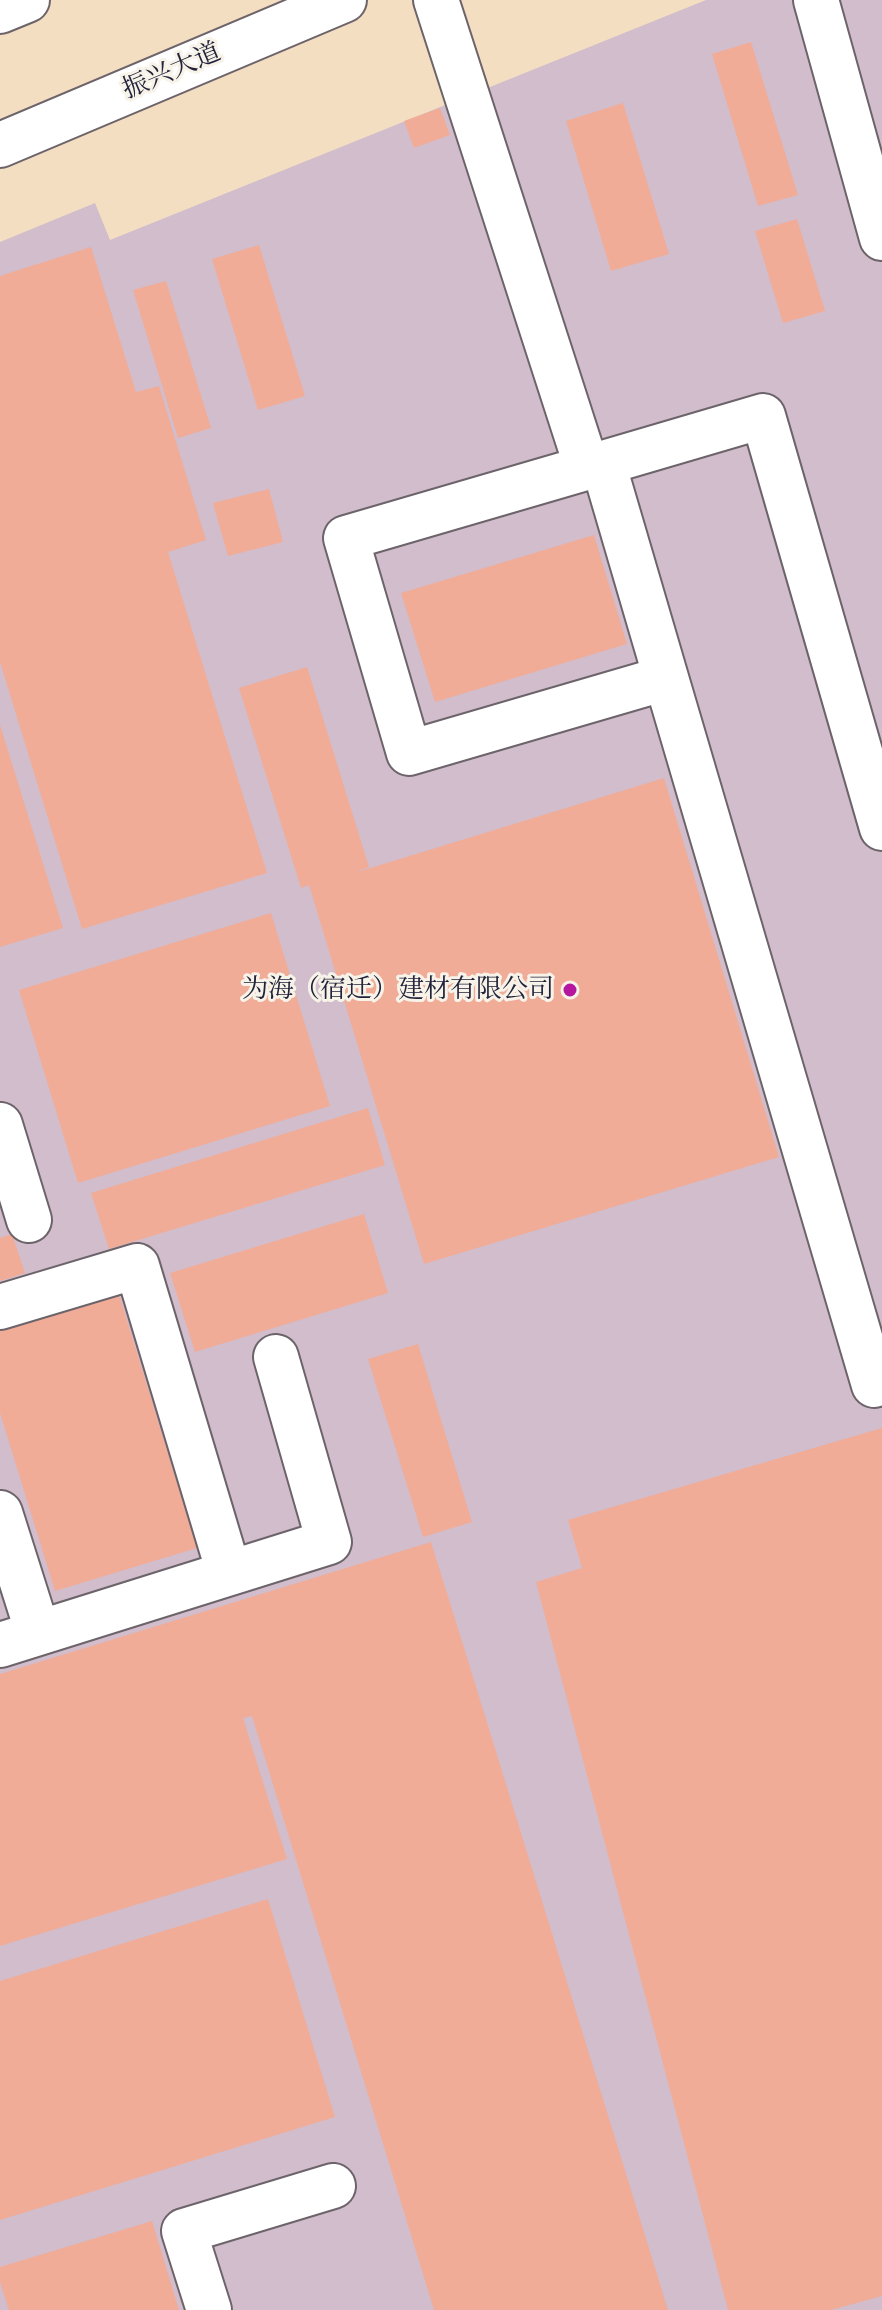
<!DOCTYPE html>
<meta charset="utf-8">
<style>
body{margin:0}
canvas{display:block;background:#f4dec1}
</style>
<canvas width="882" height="2310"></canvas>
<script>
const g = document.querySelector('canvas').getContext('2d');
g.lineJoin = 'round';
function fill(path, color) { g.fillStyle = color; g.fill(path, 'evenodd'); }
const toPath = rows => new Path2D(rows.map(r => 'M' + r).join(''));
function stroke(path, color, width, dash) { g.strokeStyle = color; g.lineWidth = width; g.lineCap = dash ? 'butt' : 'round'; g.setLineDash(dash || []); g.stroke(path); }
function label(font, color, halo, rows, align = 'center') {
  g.font = font + ' "Gentium Book Plus","Noto Serif SC",serif'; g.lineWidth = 6; g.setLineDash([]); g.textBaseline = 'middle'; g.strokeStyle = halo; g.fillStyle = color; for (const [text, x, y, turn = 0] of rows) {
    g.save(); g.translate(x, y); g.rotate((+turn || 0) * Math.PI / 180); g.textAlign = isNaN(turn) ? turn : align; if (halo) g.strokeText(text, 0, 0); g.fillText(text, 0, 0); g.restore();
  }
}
const industrial = toPath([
 [706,0,882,0,882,2310,0,2310,0,242,95,203,110,240]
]);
const building = toPath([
 [751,42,798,195,758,206,712,54],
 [623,103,669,254,611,271,566,121],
 [440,108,450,135,414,148,404,121],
 [797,219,825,311,783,323,755,231],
 [259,245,305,396,258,410,212,259],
 [91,247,136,392,159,386,206,540,168,552,267,873,82,929,0,662,0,276],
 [166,281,211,428,178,438,133,290],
 [269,489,283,542,228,556,213,503],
 [594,535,627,644,435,702,401,593],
 [307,667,369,867,354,873,664,778,779,1157,424,1264,309,885,301,888,239,688],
 [0,725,63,928,0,947],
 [271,913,330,1106,78,1183,19,990],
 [368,1108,385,1165,109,1249,91,1193],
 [364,1214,388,1293,195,1352,170,1273],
 [12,1234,25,1273,0,1281,0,1238],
 [118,1291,197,1548,55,1591,0,1413,0,1327],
 [418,1344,472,1522,423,1537,368,1359],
 [882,1428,882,2296,831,2310,728,2310,536,1582,582,1568,568,1520],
 [431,1542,465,1651,668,2310,434,2310,252,1716,243,1718,287,1859,0,1946,0,1674],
 [268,1899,335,2117,0,2220,0,1981],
 [152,2221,179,2310,9,2310,0,2282,0,2267]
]);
const minor = toPath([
 [436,0,587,468],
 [816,0,882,238],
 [603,463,666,678,409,753,346,538,603,463,763,416,882,828],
 [666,678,874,1385],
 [0,1125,29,1220],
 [0,1307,137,1266,229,1573],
 [0,1513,38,1633],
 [0,1645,329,1542,276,1357],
 [209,2310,184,2231,333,2186]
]);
const major = toPath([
 [0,11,27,0],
 [0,145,344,0]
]);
const markers = [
 [570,990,8,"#b5179e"]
];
const streetNames = [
 ["振兴大道",172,72,-23]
];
const poiNames = [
 ["为海（宿迁）建材有限公司",554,990]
];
fill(industrial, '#d1bdcb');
fill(building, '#f1ac98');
stroke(minor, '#6c646a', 48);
stroke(major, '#6c646a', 48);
stroke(minor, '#fff', 44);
stroke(major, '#fff', 44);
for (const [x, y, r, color] of markers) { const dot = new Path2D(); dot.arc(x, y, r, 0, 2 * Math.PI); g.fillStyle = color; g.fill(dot); stroke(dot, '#f7f3e8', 3); }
label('26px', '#22223b', '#f7f3e8', streetNames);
label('26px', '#22223b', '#f7f3e8', poiNames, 'right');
</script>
